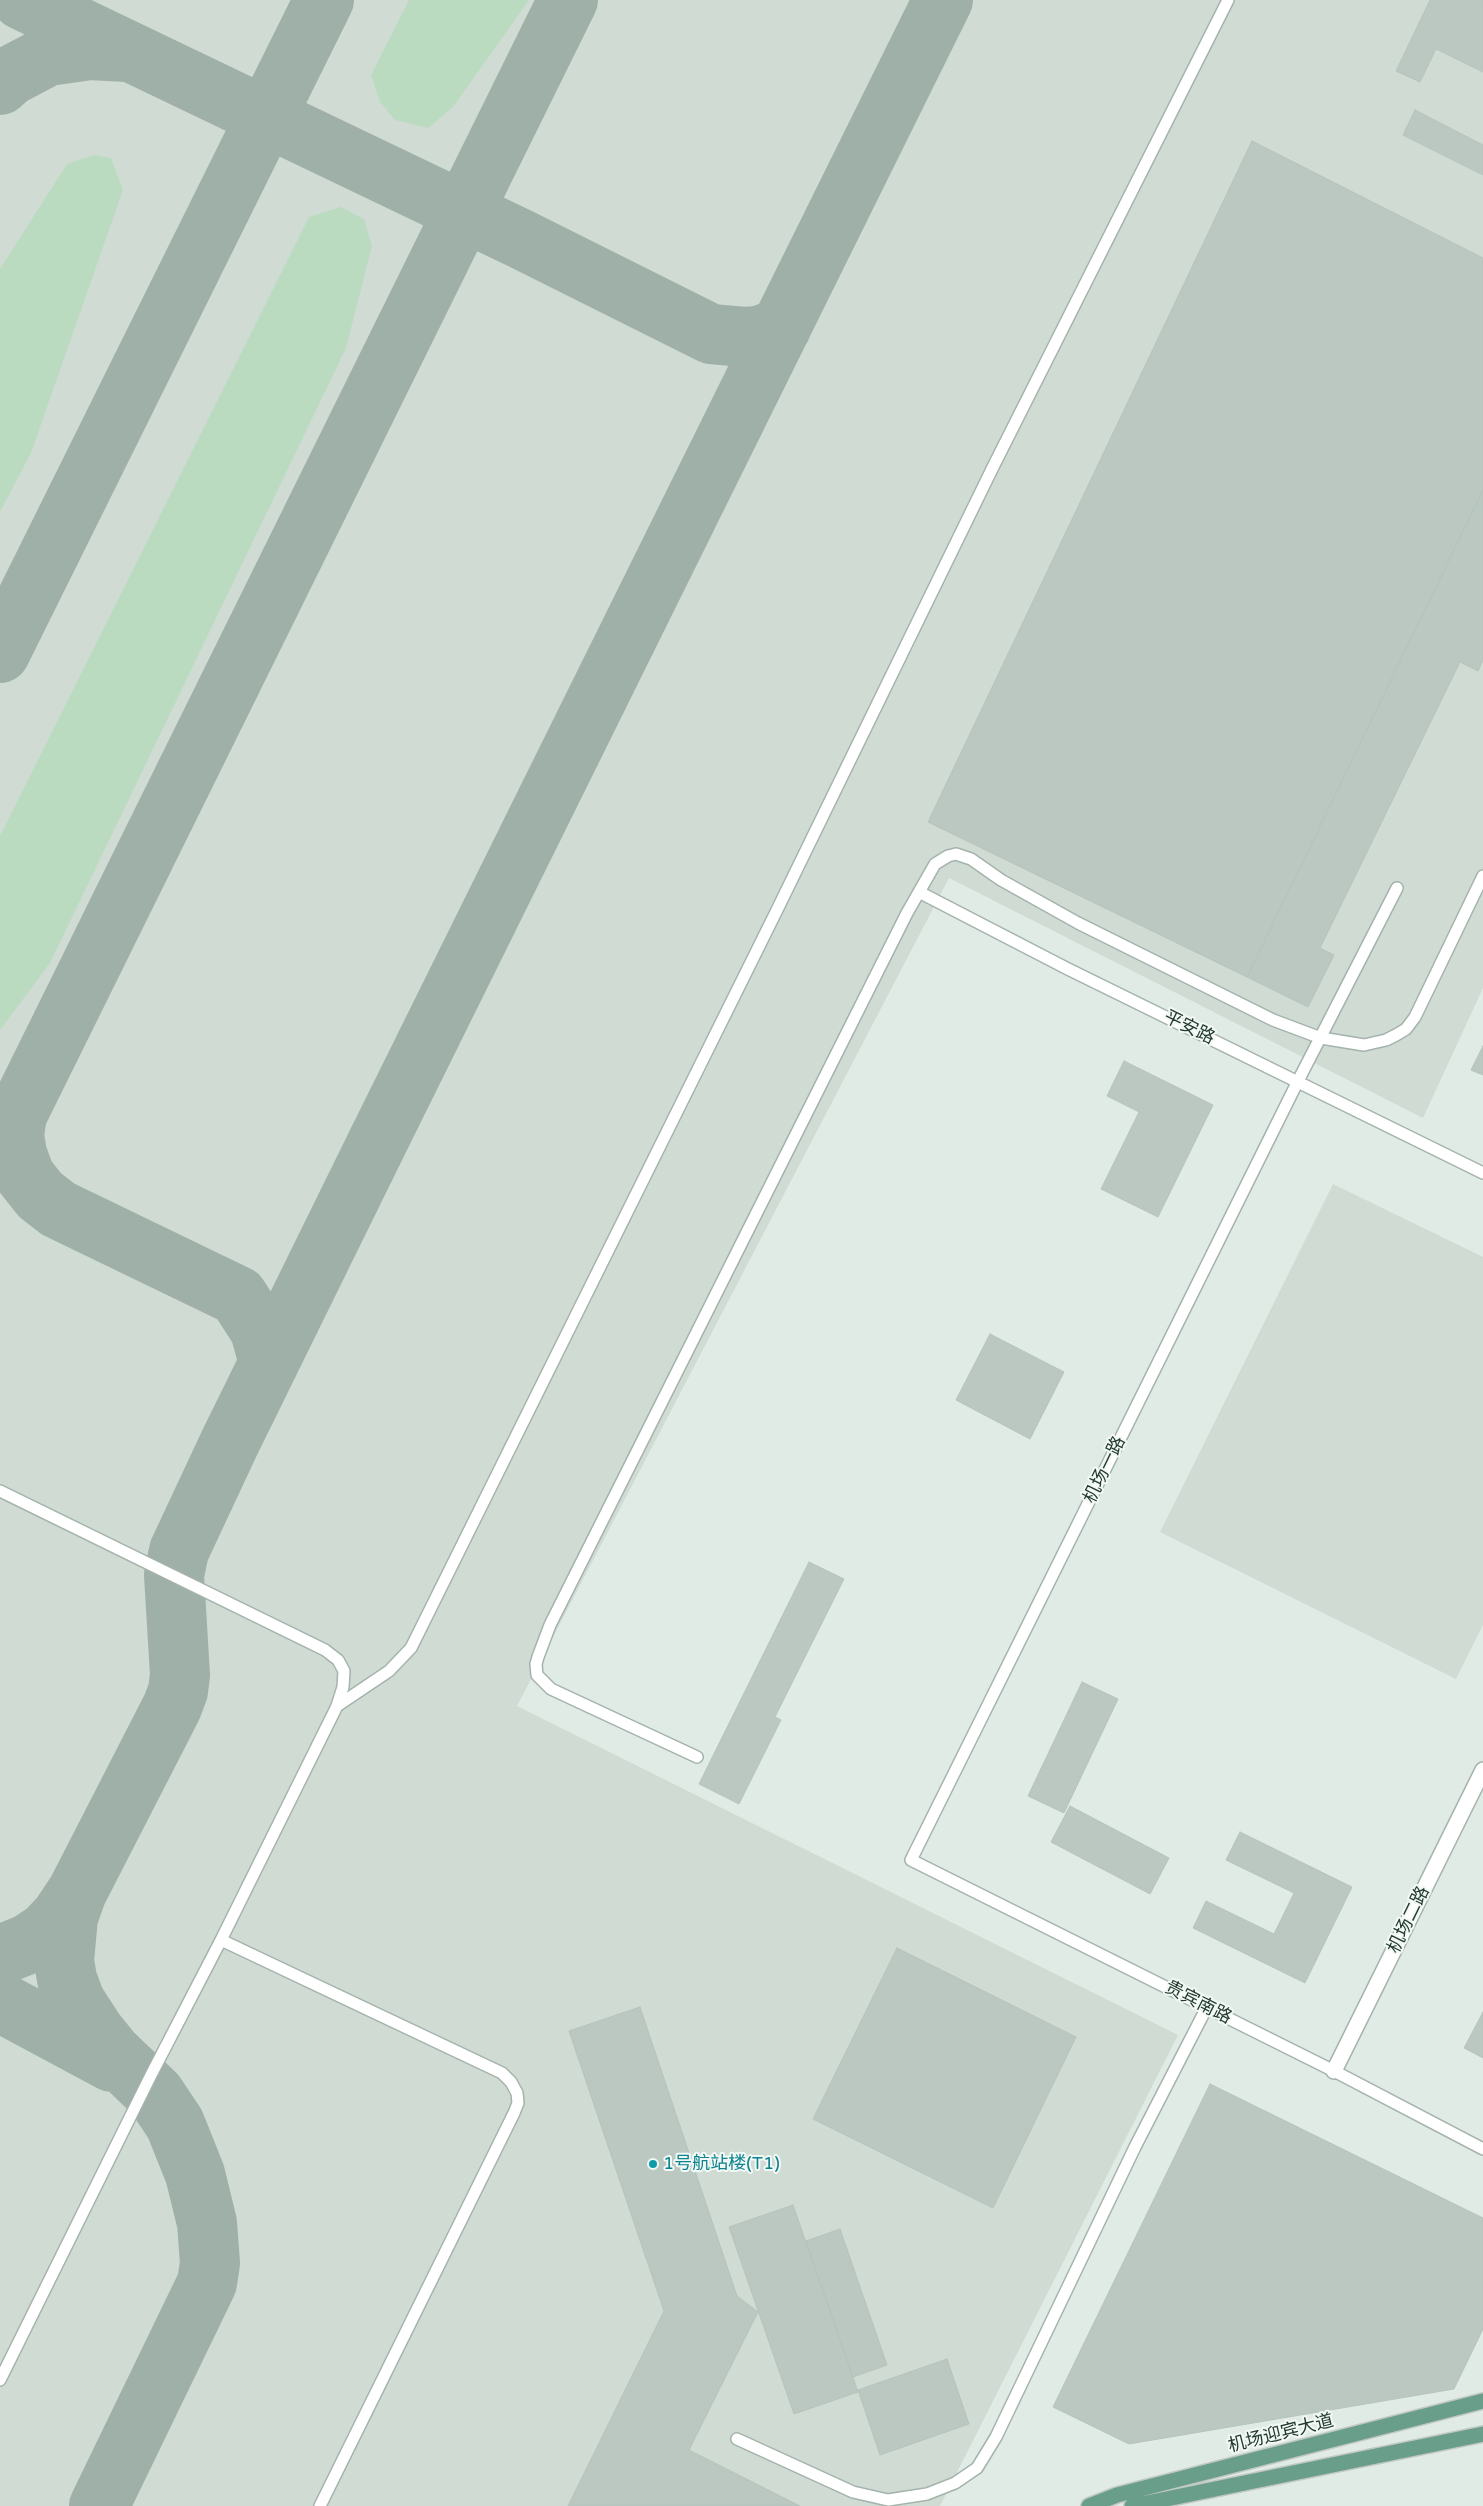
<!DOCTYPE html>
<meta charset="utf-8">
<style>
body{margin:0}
canvas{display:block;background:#e1ebe6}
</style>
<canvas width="1483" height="2506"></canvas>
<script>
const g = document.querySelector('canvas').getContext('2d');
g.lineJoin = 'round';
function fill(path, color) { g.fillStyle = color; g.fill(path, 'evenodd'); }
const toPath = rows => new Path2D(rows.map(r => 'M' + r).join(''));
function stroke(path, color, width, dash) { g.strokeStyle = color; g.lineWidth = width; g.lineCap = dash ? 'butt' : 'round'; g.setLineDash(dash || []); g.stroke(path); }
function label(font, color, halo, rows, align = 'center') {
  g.font = font + ' "Varela Round","Noto Sans SC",sans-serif'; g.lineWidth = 4; g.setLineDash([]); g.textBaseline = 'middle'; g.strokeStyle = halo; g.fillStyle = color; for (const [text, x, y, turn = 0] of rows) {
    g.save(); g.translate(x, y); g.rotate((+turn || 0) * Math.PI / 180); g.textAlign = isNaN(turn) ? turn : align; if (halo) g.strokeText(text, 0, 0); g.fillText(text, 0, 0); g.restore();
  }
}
const built = toPath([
 [0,0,1483,0,1483,988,1423,1118,949,878,517,1706,1178,2035,940,2506,0,2506],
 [1333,1184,1483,1257,1483,1625,1456,1679,1160,1532]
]);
const green = toPath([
 [409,0,529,0,453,107,428,128,395,120,380,102,371,75],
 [94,155,111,158,123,190,31,453,0,512,0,269,67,164],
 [341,207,364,219,372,246,346,348,50,963,0,1030,0,836,309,217]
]);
const taxiway = toPath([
 [22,0,523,240,711,334,744,337,758,336,781,328],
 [0,85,10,76,48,56,90,50,127,52],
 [0,653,324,0],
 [269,1363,260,1330,238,1296,58,1209,40,1195,25,1176,17,1154,14,1135,17,1115,568,0],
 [77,1892,68,1917,64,1961,67,1979,75,2001,95,2032,112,2053,155,2094,175,2124,195,2174,207,2223,210,2263,207,2283,99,2506],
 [0,1955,28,1944,46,1932,61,1916,77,1892,172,1707,178,1691,180,1675,174,1575,179,1551,229,1444,379,1139,943,0],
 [0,2002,112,2062]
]);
const building = toPath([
 [1430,0,1483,0,1483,72,1436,49,1420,82,1396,71,1430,0],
 [1415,110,1483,145,1483,175,1403,135,1415,110],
 [1252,141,1483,258,1483,490,1247,977,928,822,1252,141],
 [1483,490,1483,660,1478,671,1460,662,1320,948,1334,955,1308,1007,1247,977,1483,490],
 [1483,1046,1483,1075,1471,1070,1483,1046],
 [1124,1061,1213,1105,1158,1217,1101,1189,1139,1112,1107,1096,1124,1061],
 [990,1334,1064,1372,1030,1439,956,1400,990,1334],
 [809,1562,844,1579,775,1717,781,1720,739,1804,699,1784,809,1562],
 [1082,1682,1118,1699,1064,1813,1028,1796,1082,1682],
 [1070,1806,1169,1858,1150,1894,1051,1842,1070,1806],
 [1240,1832,1352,1887,1305,1983,1193,1928,1206,1901,1274,1934,1294,1893,1226,1860,1240,1832],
 [897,1948,1076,2037,993,2208,813,2119,897,1948],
 [640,2007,737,2296,758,2312,689,2450,800,2506,568,2506,664,2311,569,2031,640,2007],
 [1483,2012,1483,2058,1464,2048,1483,2012],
 [1210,2084,1483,2218,1483,2329,1454,2389,1129,2444,1053,2407,1210,2084],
 [793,2205,858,2392,794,2414,729,2227,793,2205],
 [840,2229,887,2365,853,2377,806,2241,840,2229],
 [947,2359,969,2424,880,2455,858,2390,947,2359]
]);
const lane = toPath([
 [1397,888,1298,1081,911,1860,1334,2071,1483,2149],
 [919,892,1068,969,1483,1173],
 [0,1491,325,1650,338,1660,344,1671,343,1687,337,1706,221,1940],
 [337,1706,389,1671,411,1648,776,912,992,469,1228,0],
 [697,1757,551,1689,537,1675,536,1664,538,1657,550,1625,907,913,935,864,948,856,956,854,971,859,1001,880,1078,923,1273,1020,1321,1038,1364,1045,1386,1040,1396,1035,1406,1029,1415,1017,1483,876],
 [0,2380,151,2075,221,1940,502,2073,511,2082,517,2093,518,2103,514,2113,320,2506],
 [737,2439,853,2492,888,2500,927,2494,955,2483,977,2468,996,2437,1135,2147,1207,2007]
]);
const street = toPath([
 [1334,2071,1483,1770]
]);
const primary = toPath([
 [1089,2506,1117,2495,1483,2401],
 [1132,2506,1483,2434]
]);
const markers = [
 [653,2164,5,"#0f9aa8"]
];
const streetNames = [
 ["平安路",1189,1028,26],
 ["机场一路",1105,1470,-64],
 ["机场二路",1409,1920,-64],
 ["贵宾南路",1198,2003,27],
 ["机场迎宾大道",1281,2434,-14]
];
const cultureNames = [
 ["1号航站楼(T1)",663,2164]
];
fill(built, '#d0dbd4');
fill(green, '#bbdbc0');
stroke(taxiway, '#9fb0a9', 60);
fill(building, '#bac8c1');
stroke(building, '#b4c4bc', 1);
stroke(lane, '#a4b3ac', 14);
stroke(street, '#a4b3ac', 18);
stroke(primary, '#c1c8c5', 18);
stroke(lane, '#fff', 11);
stroke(street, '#fff', 15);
stroke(primary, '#689e8a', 15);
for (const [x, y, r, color] of markers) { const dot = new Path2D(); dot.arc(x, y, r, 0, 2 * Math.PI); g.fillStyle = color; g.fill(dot); stroke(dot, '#f2f8f4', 2); }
label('18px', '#233b31', '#f2f8f4', streetNames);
label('18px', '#0d838f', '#f2f8f4', cultureNames, 'left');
</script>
